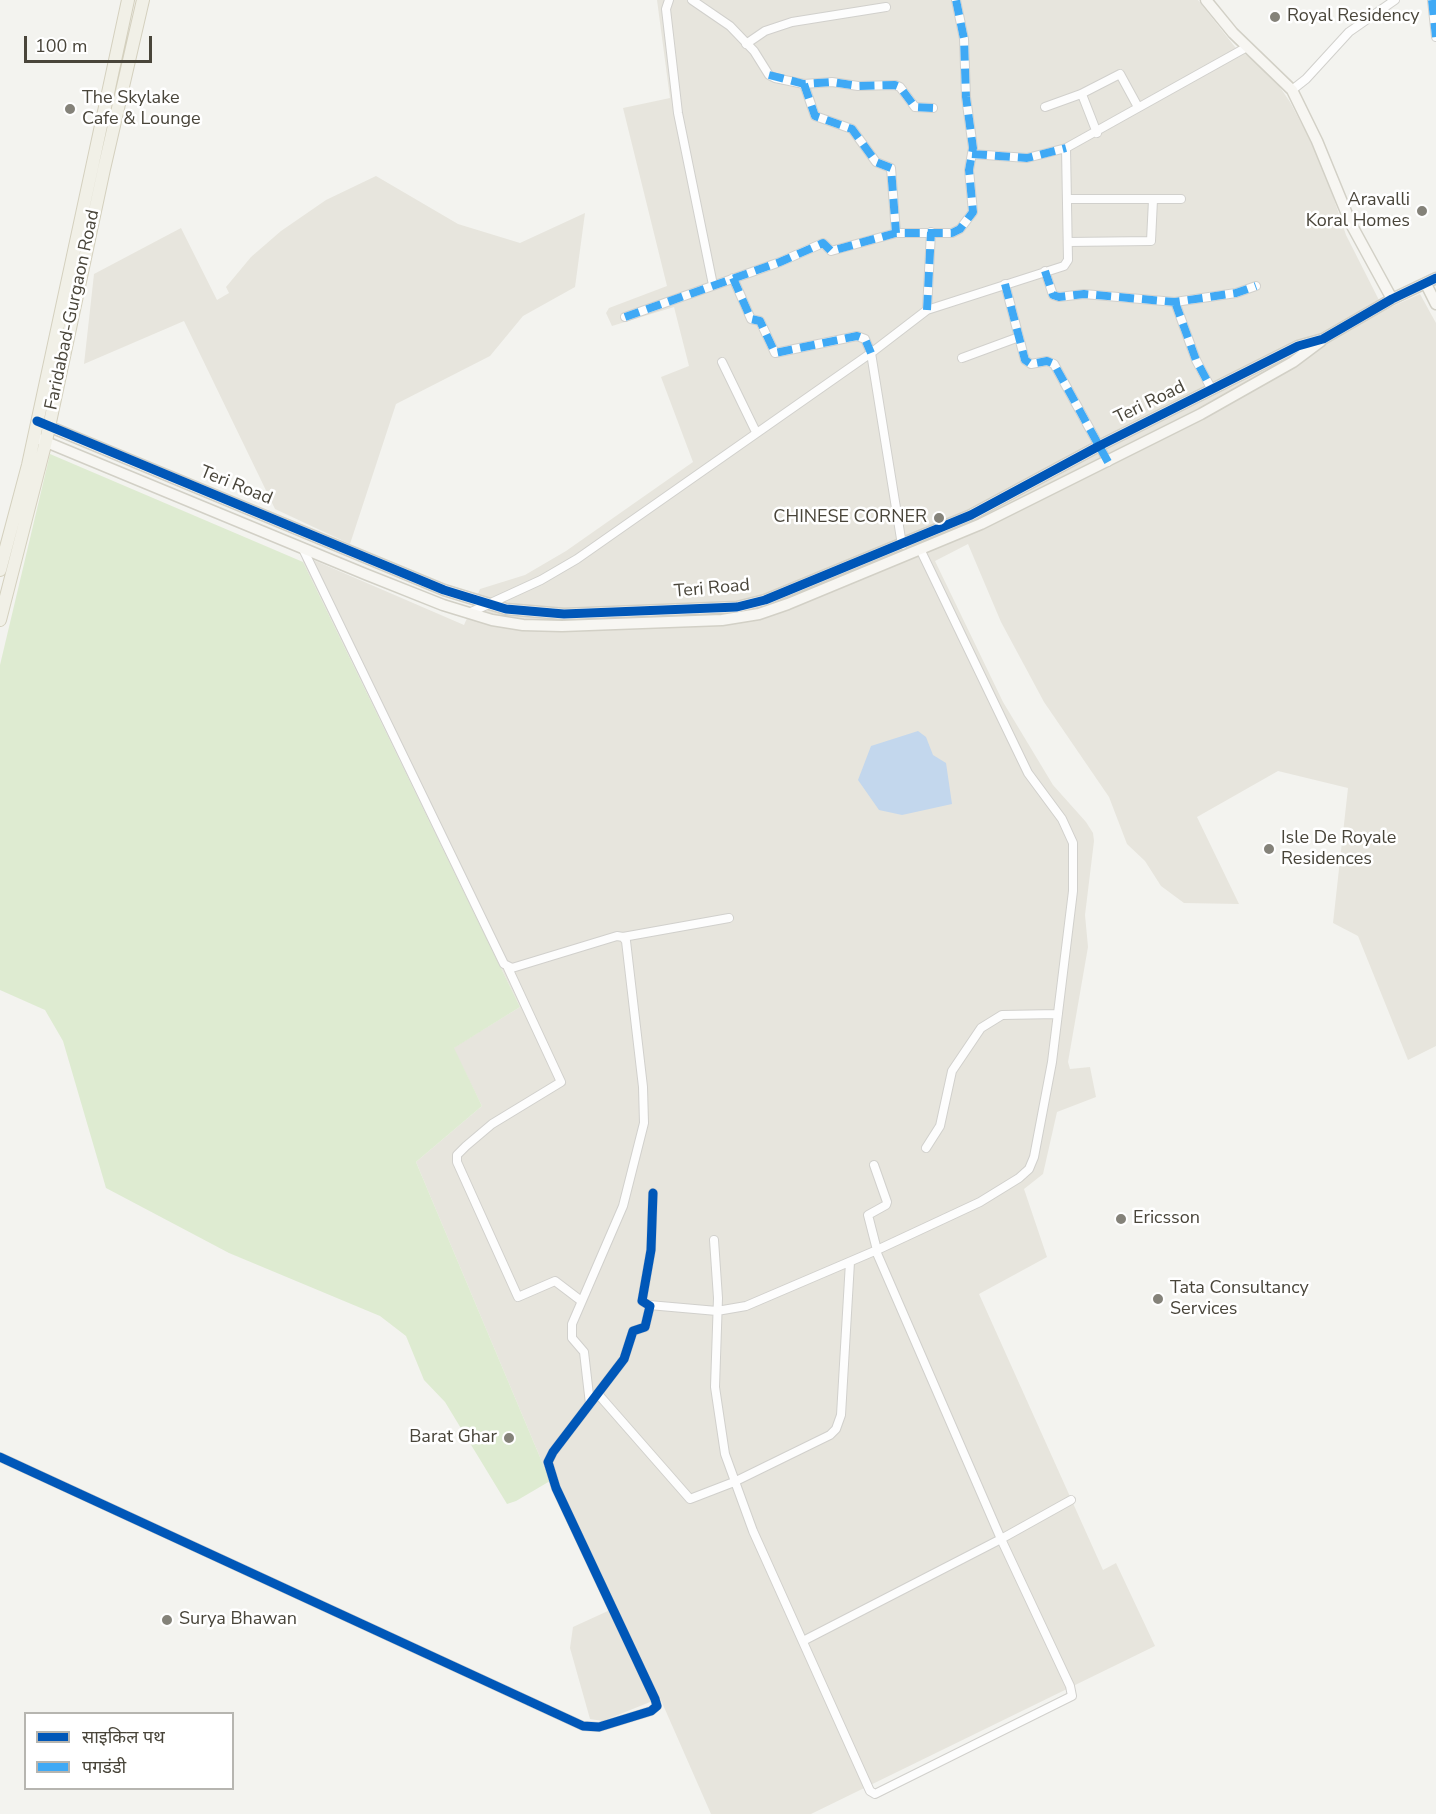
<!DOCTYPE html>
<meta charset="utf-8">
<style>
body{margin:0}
#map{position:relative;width:1436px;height:1814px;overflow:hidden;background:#f3f3ef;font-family:"Nunito Sans","Noto Sans Devanagari",sans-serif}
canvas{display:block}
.legend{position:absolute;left:24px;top:1712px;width:210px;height:78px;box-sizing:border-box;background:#fff;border:2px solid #b6b5b0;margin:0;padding:8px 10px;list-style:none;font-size:18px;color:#49453a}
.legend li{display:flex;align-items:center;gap:12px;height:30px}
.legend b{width:30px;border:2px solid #b6b5b0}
.scale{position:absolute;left:24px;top:36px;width:128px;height:27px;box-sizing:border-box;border:3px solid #49453a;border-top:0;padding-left:8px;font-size:18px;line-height:21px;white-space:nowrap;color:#49453a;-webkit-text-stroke:4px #fff;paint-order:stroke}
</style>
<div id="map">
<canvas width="1436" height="1814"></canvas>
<ul class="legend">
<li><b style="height:8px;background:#0057b8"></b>साइकिल पथ</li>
<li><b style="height:8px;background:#3fa9f5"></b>पगडंडी</li>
</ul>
<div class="scale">100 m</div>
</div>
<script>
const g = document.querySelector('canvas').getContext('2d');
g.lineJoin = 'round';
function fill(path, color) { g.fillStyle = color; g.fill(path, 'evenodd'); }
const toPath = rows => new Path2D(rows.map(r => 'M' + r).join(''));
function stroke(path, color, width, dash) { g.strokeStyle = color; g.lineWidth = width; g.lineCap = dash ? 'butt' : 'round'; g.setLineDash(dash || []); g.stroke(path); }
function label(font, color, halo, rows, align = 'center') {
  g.font = font + ' "Nunito Sans",sans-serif'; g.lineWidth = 5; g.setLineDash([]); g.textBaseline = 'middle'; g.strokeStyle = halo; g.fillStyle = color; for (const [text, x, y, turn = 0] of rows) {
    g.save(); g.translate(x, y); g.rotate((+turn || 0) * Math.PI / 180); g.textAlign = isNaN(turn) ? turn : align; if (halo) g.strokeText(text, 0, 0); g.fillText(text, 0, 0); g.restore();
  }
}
const residential = toPath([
 [657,0,1198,0,1235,47,1269,71,1290,102,1321,161,1346,235,1384,310,1420,294,1436,323,1436,1046,1408,1060,1358,936,1333,923,1348,788,1278,771,1197,817,1239,904,1184,903,1161,886,1145,861,1127,844,1109,797,1044,702,1001,622,968,544,935,561,1003,702,1053,785,1086,822,1093,833,1094,841,1085,915,1088,947,1068,1062,1070,1069,1090,1067,1096,1097,1057,1112,1043,1174,1024,1189,1047,1257,979,1294,1103,1570,1116,1563,1155,1646,811,1814,711,1814,660,1698,603,1721,590,1719,570,1648,573,1627,610,1610,550,1481,416,1162,482,1106,453,1048,520,1007,303,562,302,555,464,625,480,589,525,575,566,551,693,462,661,377,689,366,674,307,612,326,606,313,609,308,667,286,623,108,670,98],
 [376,176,458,224,520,243,585,213,575,287,523,316,490,356,396,404,350,544,275,509,184,321,84,364,94,274,181,228,217,300,229,293,226,287,251,257,281,231,326,200]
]);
const green = toPath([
 [50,454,303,562,520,1007,454,1048,482,1106,416,1162,550,1481,516,1501,507,1504,445,1402,424,1380,406,1336,380,1316,229,1253,106,1188,63,1041,45,1010,0,990,0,665]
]);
const water = toPath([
 [918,731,926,737,933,755,946,763,952,804,902,815,879,810,858,780,871,746]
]);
const street = toPath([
 [669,0,666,9,678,113,713,285],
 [692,0,730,26,754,51,769,75,775,78,804,84,832,82,858,86,895,85,900,87,915,107,933,108],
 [1432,0,1436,37],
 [746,44,765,31,792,22,886,7],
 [804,84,815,116,852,129,876,162,891,168,896,233],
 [1292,90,1306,79,1349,32,1395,0],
 [1083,97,1097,133],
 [1045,107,1081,94,1120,74,1138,107],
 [972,154,1027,158,1066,148],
 [1068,199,1181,199],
 [1068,242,1151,241,1153,200],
 [1045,271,1053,295,1059,297,1084,294,1175,302,1236,293,1256,286],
 [733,278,751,319,760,321,775,353,857,336,865,339,871,353,902,545],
 [1005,284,1025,360,1031,364,1047,361,1054,364,1108,462],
 [1175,302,1196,360,1212,390],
 [927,310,931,232],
 [625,317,780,262,823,243,831,251,896,233,952,233,960,229,973,212,969,170,973,148,966,97,964,39,956,0],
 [962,358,1019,337],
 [722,362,756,432],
 [303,549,504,964,512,968,617,936,623,937,626,941,643,1087,644,1123,623,1206,572,1324,572,1338,584,1352,590,1404],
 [469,613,541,580,577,559,871,353,927,310,1064,266,1068,260,1066,148,1247,47],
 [623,937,729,918],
 [508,968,561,1082,492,1124,466,1146,457,1155,457,1162,518,1297,555,1281,580,1300],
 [926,1148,940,1126,952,1071,981,1028,1002,1015,1058,1014],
 [874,1165,887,1202,886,1205,868,1215,877,1250],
 [714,1240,718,1298,715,1387,725,1454,753,1531,870,1791,875,1794,1072,1696,1070,1686,1001,1539,876,1251],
 [649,1305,717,1311,746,1306,877,1250,980,1202,1019,1178,1029,1169,1034,1157,1052,1062,1073,891,1073,843,1062,819,1028,773,920,549],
 [598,1394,690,1499,734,1482,830,1435,836,1429,841,1415,850,1262],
 [0,1457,583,1726,599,1727,651,1711,657,1706,655,1699,556,1488,548,1462,553,1452,624,1359,633,1331,645,1327,650,1306,642,1301,651,1250,653,1193],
 [803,1641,1001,1539,1071,1500]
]);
const secondary = toPath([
 [1206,0,1233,33,1292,90,1317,141,1351,224,1392,299],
 [1426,284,1436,304],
 [43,424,444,590,506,609,564,614,737,607,765,600,971,515,1099,446,1298,346,1323,339,1392,299,1436,278],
 [39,439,365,574,443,605,492,620,523,625,562,626,722,620,759,614,788,604,981,524,1201,414,1293,362,1321,341]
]);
const primary = toPath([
 [0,570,28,465,128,0],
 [0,620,46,441,104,169,143,0]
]);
const quiet = toPath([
 [1432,0,1436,37],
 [769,75,804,84,832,82,858,86,895,85,900,87,915,107,933,108],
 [804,84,815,116,852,129,876,162,891,168,896,233],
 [972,154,1027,158,1066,148],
 [1045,271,1053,295,1059,297,1084,294,1175,302,1236,293,1256,286],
 [733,278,751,319,760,321,775,353,857,336,865,339,871,353],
 [1005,284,1025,360,1031,364,1047,361,1054,364,1108,462],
 [1175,302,1196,360,1212,390],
 [927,310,931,232],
 [625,317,780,262,823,243,831,251,896,233,952,233,960,229,973,212,969,170,973,148,966,97,964,39,956,0]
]);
const cycleway = toPath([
 [37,421,444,590,506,609,564,614,737,607,765,600,971,515,1099,446,1298,346,1323,339,1392,299,1436,278],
 [0,1457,583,1726,599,1727,651,1711,657,1706,655,1699,556,1488,548,1462,553,1452,624,1359,633,1331,645,1327,650,1306,642,1301,651,1250,653,1193]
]);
const markers = [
 [1275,17,6,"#848279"],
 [70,109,6,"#848279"],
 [1422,211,6,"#848279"],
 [939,518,6,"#848279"],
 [1269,849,6,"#848279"],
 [1121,1219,6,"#848279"],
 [1158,1299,6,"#848279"],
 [509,1438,6,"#848279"],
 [167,1620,6,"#848279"]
];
const poiNames = [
 ["Royal Residency",1287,17],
 ["The Skylake",82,99],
 ["Cafe & Lounge",82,120],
 ["Aravalli",1410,201,"right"],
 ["Koral Homes",1410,222,"right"],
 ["CHINESE CORNER",927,518,"right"],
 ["Isle De Royale",1281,839],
 ["Residences",1281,860],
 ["Ericsson",1133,1219],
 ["Tata Consultancy",1170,1289],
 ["Services",1170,1310],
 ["Barat Ghar",497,1438,"right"],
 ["Surya Bhawan",179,1620]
];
const streetNames = [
 ["Faridabad-Gurgaon Road",73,310,-78],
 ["Teri Road",1150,403,-26],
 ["Teri Road",236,486,22],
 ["Teri Road",712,589,-5]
];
fill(residential, '#e7e5dd');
fill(green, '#deebd1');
fill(water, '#c3d7ed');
stroke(street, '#d1d0cc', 10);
stroke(secondary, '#d2d0c6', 13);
stroke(primary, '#d4d0be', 14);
stroke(street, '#fdfdfd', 8);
stroke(secondary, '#f7f6f2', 10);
stroke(primary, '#f1f0e7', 12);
stroke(quiet, '#3fa9f5', 8, [15, 8]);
stroke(cycleway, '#0057b8', 9);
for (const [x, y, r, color] of markers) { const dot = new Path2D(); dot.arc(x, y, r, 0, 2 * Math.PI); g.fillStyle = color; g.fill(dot); stroke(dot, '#fff', 2); }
label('18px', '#49453a', '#fff', poiNames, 'left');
label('18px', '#49453a', '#fff', streetNames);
</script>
